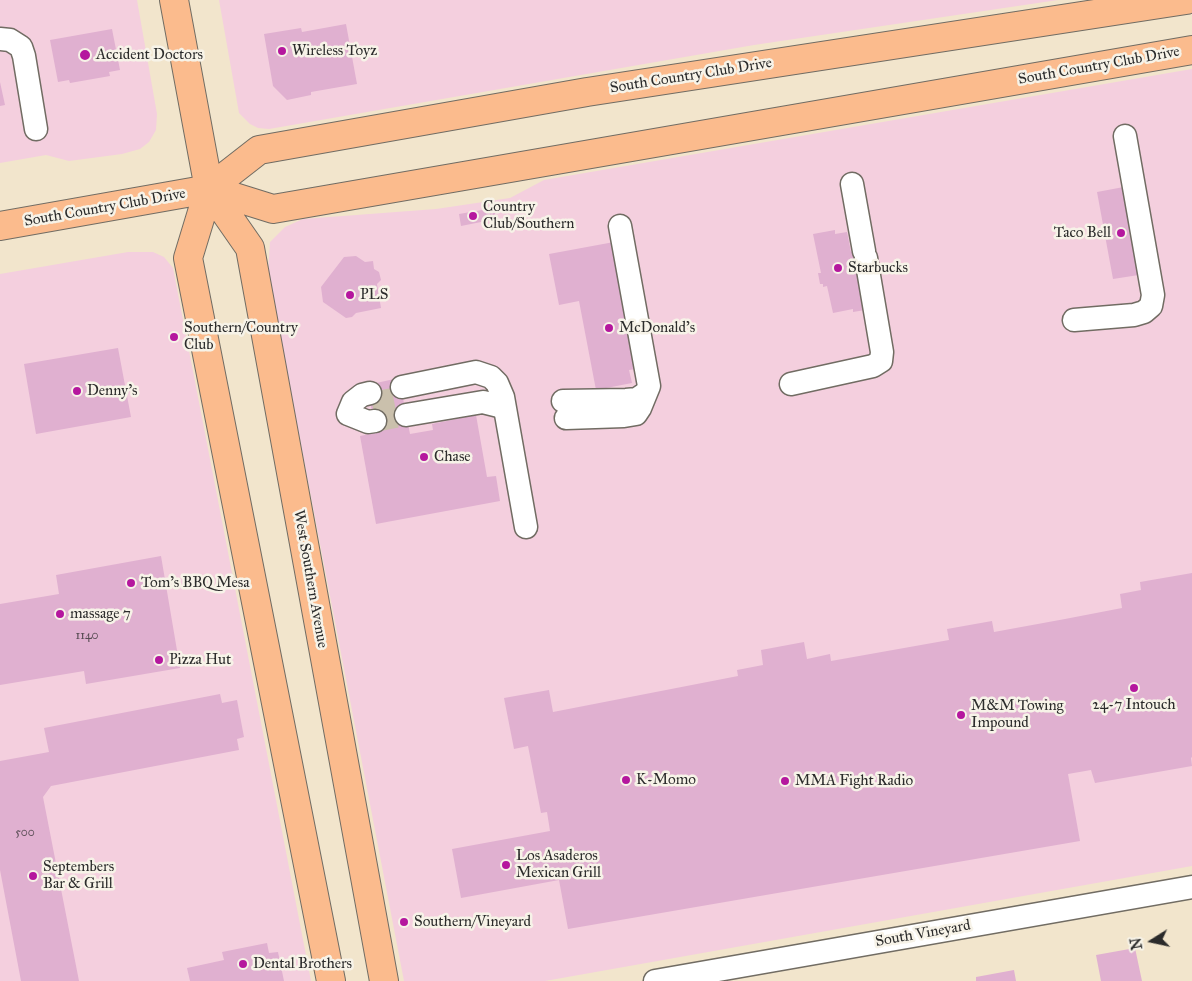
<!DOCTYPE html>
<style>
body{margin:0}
#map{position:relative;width:1192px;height:981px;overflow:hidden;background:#f2e5cc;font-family:"IM FELL Great Primer",serif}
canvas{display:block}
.north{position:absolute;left:1127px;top:916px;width:50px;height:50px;-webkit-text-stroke:4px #f7f3e8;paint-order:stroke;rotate:260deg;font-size:14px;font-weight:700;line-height:20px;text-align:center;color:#2b2b2b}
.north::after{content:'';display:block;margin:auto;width:18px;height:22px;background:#2b2b2b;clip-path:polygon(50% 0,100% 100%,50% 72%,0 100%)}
</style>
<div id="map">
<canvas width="1192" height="981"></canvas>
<div class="north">N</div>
</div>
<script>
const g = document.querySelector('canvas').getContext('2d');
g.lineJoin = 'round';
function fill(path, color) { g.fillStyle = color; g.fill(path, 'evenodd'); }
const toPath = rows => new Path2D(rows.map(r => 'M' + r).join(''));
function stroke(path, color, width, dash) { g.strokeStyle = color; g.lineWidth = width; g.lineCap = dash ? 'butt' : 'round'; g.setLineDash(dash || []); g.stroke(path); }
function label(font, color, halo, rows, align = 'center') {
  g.font = font + ' "IM FELL Great Primer",serif'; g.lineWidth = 5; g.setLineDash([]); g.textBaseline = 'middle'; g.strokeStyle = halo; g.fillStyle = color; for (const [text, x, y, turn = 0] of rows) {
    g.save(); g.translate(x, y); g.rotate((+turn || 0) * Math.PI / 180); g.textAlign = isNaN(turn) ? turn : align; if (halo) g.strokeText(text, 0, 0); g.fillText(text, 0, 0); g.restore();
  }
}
const built = toPath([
 [0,0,137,0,157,114,156,130,149,142,140,149,122,154,69,161,46,155,0,163],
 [219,0,1058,0,754,45,269,129,258,128,250,124,239,113],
 [1192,69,1192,866,545,981,404,981,268,273,270,242,285,227,303,219,436,209,510,198,544,180],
 [128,252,153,252,164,257,173,268,311,981,0,981,0,274]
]);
const building = toPath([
 [346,24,357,84,311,92,311,95,287,100,273,86,264,34,301,28,302,32],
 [112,29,120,70,109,72,110,76,70,83,69,80,58,82,50,40],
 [0,82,5,105,0,106],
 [1129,186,1145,274,1113,279,1097,192],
 [494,208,496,219,461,226,459,214],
 [835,230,835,234,847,232,851,252,857,251,860,262,855,263,865,310,853,312,853,309,833,313,827,286,823,287,823,284,820,284,818,273,821,273,813,234],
 [614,242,636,369,629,370,632,383,596,390,579,301,559,305,549,254],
 [356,256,365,262,373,261,374,269,379,272,381,280,377,284,381,308,356,313,352,317,346,318,323,302,321,287,344,257],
 [118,348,131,417,36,434,24,364],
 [399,378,410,434,433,430,432,424,476,415,487,477,496,476,500,501,376,524,360,436,374,433,376,434,367,385],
 [161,556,180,668,86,684,84,671,0,685,0,604,59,594,56,575],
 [1192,573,1192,757,1191,758,1192,766,1095,783,1091,770,1068,774,1080,841,568,929,559,880,461,898,452,849,550,831,547,812,541,813,528,746,514,749,504,698,549,690,553,712,738,676,737,670,763,665,761,650,804,642,807,659,830,654,831,661,949,640,947,629,992,621,994,632,1065,619,1122,608,1120,594,1141,590,1140,582],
 [220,694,222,703,237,700,244,737,237,739,239,750,51,786,43,797,79,981,21,981,0,870,0,761,49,752,44,728],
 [267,943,269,953,278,952,284,981,190,981,187,968,224,960,222,952],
 [1135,948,1142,981,1101,981,1096,955],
 [1014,970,1016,981,976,981,976,977]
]);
const minorTunnel = toPath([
 [372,403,403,397],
 [375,421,406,415]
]);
const minor = toPath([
 [0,39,10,40,21,47,24,56,36,129],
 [852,184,864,251],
 [1074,320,1134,315,1144,312,1151,306,1153,295,1125,136],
 [791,384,873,366,881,361,882,352,866,258],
 [402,387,476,372,491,377,497,383,503,397,526,527],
 [563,401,626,400,637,399,646,393],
 [348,414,353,402,362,395,370,393],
 [348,414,368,422,375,421],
 [406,415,483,402,499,406,505,410],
 [566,418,624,416,636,414,640,408,649,386,620,226],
 [655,981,1192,887]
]);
const major = toPath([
 [174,0,209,189,250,248,384,981],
 [209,189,259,150,587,92,1186,0],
 [209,189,188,258,331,981],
 [0,226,209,189,273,209,1192,50]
]);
const markers = [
 [282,51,5,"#b5179e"],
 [85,55,6,"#b5179e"],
 [473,216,5,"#b5179e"],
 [1121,233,5,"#b5179e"],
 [838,268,5,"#b5179e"],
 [350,295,5,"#b5179e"],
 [609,328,5,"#b5179e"],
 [174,337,5,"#b5179e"],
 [77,391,5,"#b5179e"],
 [424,457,5,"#b5179e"],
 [131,583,5,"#b5179e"],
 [60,614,5,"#b5179e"],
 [159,660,5,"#b5179e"],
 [1134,688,5,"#b5179e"],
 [961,715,5,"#b5179e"],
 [626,780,5,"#b5179e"],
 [785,781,5,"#b5179e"],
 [506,865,5,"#b5179e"],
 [33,876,5,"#b5179e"],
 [404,922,5,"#b5179e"],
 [243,964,5,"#b5179e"]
];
const numberNames = [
 ["1140",87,636],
 ["500",25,833]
];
const poiNames = [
 ["Wireless Toyz",292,51],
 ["Accident Doctors",96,55],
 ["Country",483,207],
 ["Club/Southern",483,224],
 ["Taco Bell",1111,233,"right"],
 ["Starbucks",848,268],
 ["PLS",360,295],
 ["Southern/Country",184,328],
 ["Club",184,345],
 ["McDonald's",619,328],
 ["Denny's",87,391],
 ["Chase",434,457],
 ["Tom's BBQ Mesa",141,583],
 ["massage 7",70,614],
 ["Pizza Hut",169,660],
 ["24-7 Intouch",1134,705,"center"],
 ["M&M Towing",971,706],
 ["Impound",971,723],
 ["K-Momo",636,780],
 ["MMA Fight Radio",795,781],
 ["Los Asaderos",516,856],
 ["Mexican Grill",516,873],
 ["Septembers",43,867],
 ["Bar & Grill",43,884],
 ["Southern/Vineyard",414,922],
 ["Dental Brothers",253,964]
];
const streetNames = [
 ["South Country Club Drive",1099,66,-10],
 ["South Country Club Drive",691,76,-9],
 ["South Country Club Drive",105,208,-10],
 ["West Southern Avenue",310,579,80],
 ["South Vineyard",923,934,-10]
];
fill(built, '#f4cfde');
fill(building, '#e0b0d0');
stroke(minorTunnel, '#cac0ac', 22, [22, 11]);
stroke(minor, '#716c63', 25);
stroke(major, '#716c63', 30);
stroke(minor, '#fff', 22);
stroke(major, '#fbbb8d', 28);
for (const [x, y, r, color] of markers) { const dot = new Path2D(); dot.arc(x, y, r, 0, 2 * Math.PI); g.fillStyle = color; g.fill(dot); stroke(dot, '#f7f3e8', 2); }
label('12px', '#584c54', null, numberNames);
label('15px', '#2b2b2b', '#f7f3e8', poiNames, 'left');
label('15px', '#2b2b2b', '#f7f3e8', streetNames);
</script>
